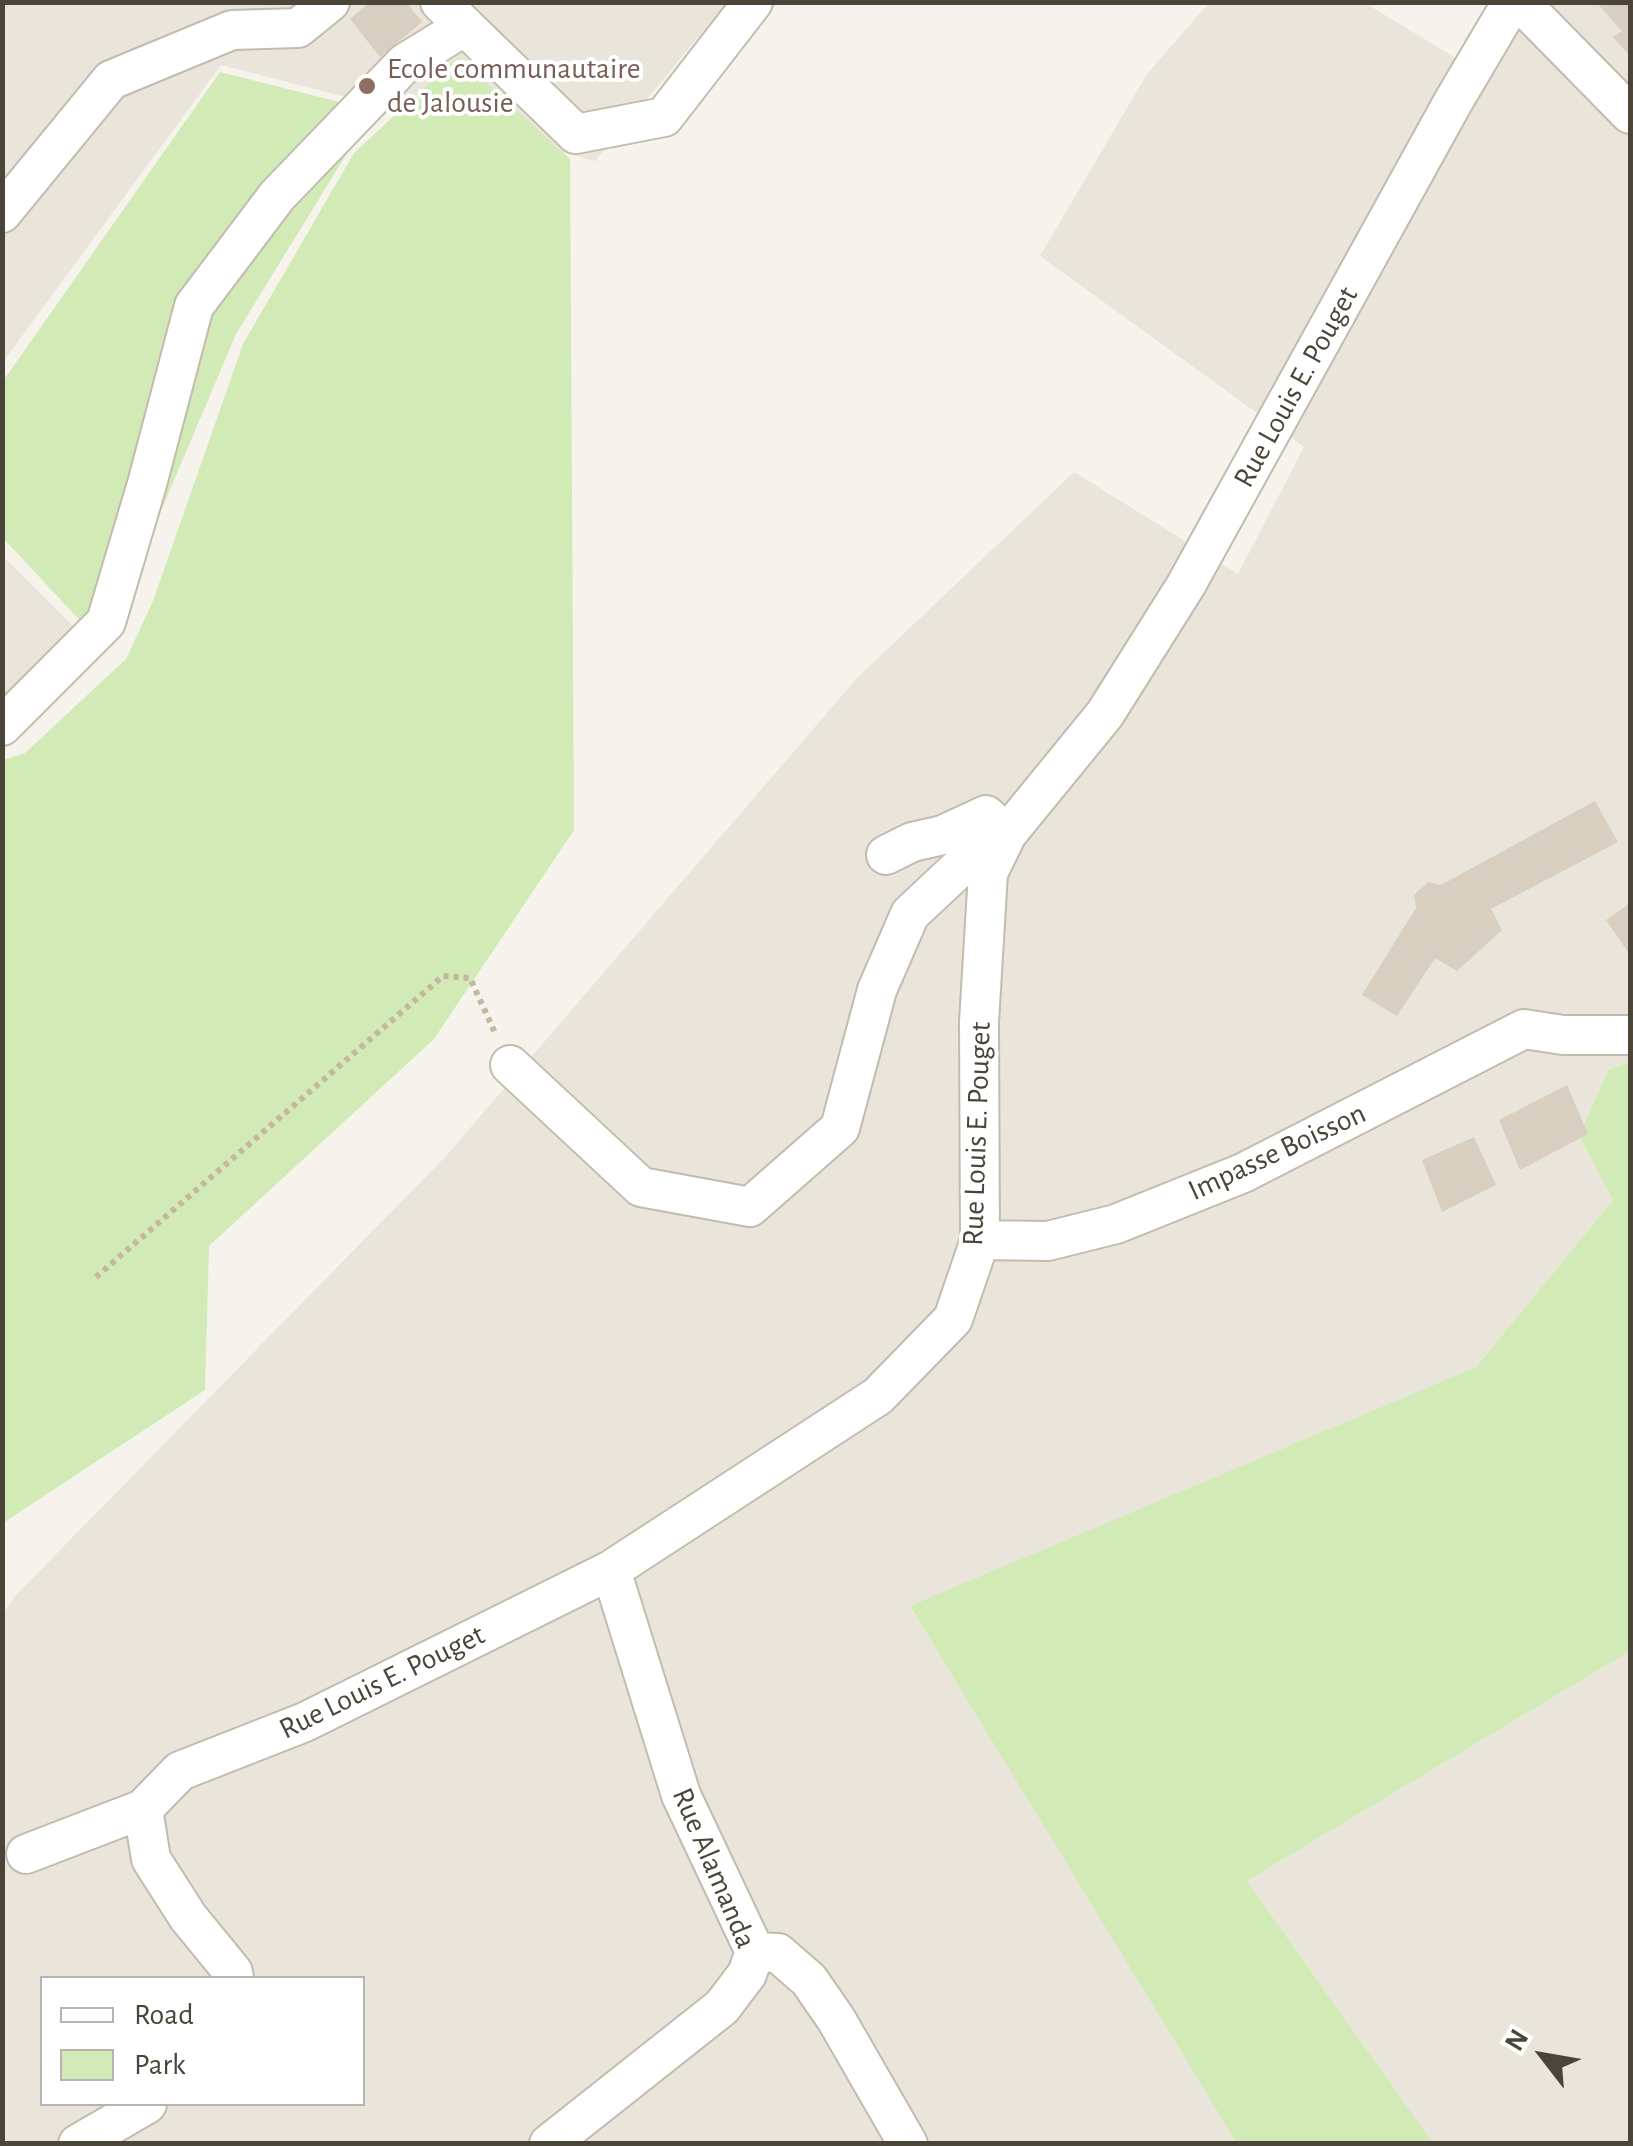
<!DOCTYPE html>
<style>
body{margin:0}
#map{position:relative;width:1633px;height:2146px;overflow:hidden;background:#f6f3ec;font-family:"Alegreya Sans",sans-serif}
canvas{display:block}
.frame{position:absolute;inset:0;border:5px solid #4b4439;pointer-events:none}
.legend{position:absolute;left:40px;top:1976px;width:325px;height:130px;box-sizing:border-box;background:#fff;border:2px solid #b7b4b0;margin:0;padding:12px 18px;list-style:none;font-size:30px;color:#4b4439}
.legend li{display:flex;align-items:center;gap:20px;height:50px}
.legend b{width:50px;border:2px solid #b7b4b0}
.north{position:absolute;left:1493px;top:2006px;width:100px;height:100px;-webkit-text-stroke:8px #fff;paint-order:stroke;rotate:301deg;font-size:28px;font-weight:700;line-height:40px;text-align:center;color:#4b4439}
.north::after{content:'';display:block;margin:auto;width:35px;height:45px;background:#4b4439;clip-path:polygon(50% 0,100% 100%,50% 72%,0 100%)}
</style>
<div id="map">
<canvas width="1633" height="2146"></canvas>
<div class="frame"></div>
<ul class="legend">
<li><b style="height:12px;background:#fff"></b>Road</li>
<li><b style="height:28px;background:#d2eab5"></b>Park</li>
</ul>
<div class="north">N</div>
</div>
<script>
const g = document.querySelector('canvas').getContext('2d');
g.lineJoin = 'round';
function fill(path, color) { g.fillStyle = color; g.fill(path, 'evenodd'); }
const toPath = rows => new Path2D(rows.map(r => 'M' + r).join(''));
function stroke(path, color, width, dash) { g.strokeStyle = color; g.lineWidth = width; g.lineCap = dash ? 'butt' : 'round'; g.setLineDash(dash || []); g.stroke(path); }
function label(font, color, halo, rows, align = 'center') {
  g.font = font + ' "Alegreya Sans",sans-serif'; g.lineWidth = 8; g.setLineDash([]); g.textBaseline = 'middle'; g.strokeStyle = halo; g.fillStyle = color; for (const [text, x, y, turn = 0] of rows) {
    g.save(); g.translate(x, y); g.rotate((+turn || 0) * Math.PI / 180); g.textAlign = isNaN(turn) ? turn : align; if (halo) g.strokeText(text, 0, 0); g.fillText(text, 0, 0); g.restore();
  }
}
const residential = toPath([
 [3,3,727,3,595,161,221,65,3,362],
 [1209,3,1365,3,1487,77,1537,3,1630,3,1630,1062,1608,1070,1579,1136,1613,1200,1476,1367,910,1607,1252,2143,3,2144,2,1615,16,1595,446,1156,857,678,1074,472,1238,574,1304,447,1040,256,1147,74],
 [42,1978,362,1978,362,2104,42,2104],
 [2,555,73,626,3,701,2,701],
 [1630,1651,1630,2143,1433,2143,1247,1881]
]);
const green = toPath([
 [458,57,570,159,574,830,434,1039,209,1246,205,1390,3,1523,3,760,25,753,126,659,153,601,243,344,354,153],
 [220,72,383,113,349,150,236,334,122,603,86,627,3,538,3,381],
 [1630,1062,1630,1651,1247,1881,1433,2143,1237,2143,910,1606,1476,1367,1613,1200,1579,1136,1608,1070]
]);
const building = toPath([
 [370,2,406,2,422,22,380,57,350,19],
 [1596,2,1630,2,1630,56,1613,37,1622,31],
 [1595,801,1618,842,1491,909,1502,930,1457,971,1435,958,1397,1016,1362,995,1416,908,1414,895,1428,882,1441,885],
 [1630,903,1630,955,1606,920],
 [1567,1085,1588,1134,1520,1170,1499,1120],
 [1474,1137,1496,1185,1442,1212,1422,1160]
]);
const path = toPath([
 [96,1277,443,976,470,978,496,1035]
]);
const minor = toPath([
 [440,2,576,134,664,117,753,2],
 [1520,2,1630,114],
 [2,213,111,80,232,30,298,28,330,2],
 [2,726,106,622,147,484,194,306,277,196,405,63,465,26],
 [510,1065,641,1187,750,1207,840,1128,877,990,910,914,972,856,1007,834,986,815,943,835,912,842,886,855],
 [980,1240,1048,1241,1116,1224,1243,1173,1524,1029,1563,1035,1630,1035],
 [26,1854,143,1809],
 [755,1952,778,1953,809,1980,836,2019,908,2144],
 [234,1978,233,1972,188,1917,151,1859,143,1809,180,1771,305,1722,611,1570,878,1396,953,1319,980,1240,979,1022,988,873,1007,834,1105,714,1186,585,1453,102,1512,2],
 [78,2144,147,2104],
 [549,2144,722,2007,747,1974,755,1952,681,1795,611,1570]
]);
const markers = [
 [367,86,10,"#8d6e63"]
];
const educationNames = [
 ["Ecole communautaire",387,69],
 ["de Jalousie",387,103]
];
const streetNames = [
 ["Rue Louis E. Pouget",1296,387,-61],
 ["Rue Louis E. Pouget",977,1134,-88],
 ["Impasse Boisson",1277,1152,-25],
 ["Rue Louis E. Pouget",382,1682,-26],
 ["Rue Alamanda",714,1868,67]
];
fill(residential, '#eae5da');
fill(green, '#d2eab5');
fill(building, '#d8cfc1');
stroke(minor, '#c2bbae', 42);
stroke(path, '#c4b79f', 6, [5, 5]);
stroke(minor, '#fff', 38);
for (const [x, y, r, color] of markers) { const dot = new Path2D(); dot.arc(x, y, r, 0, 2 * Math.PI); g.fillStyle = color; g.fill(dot); stroke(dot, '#fff', 4); }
label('30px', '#785e54', '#fff', educationNames, 'left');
label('30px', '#4b4439', '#fff', streetNames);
</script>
